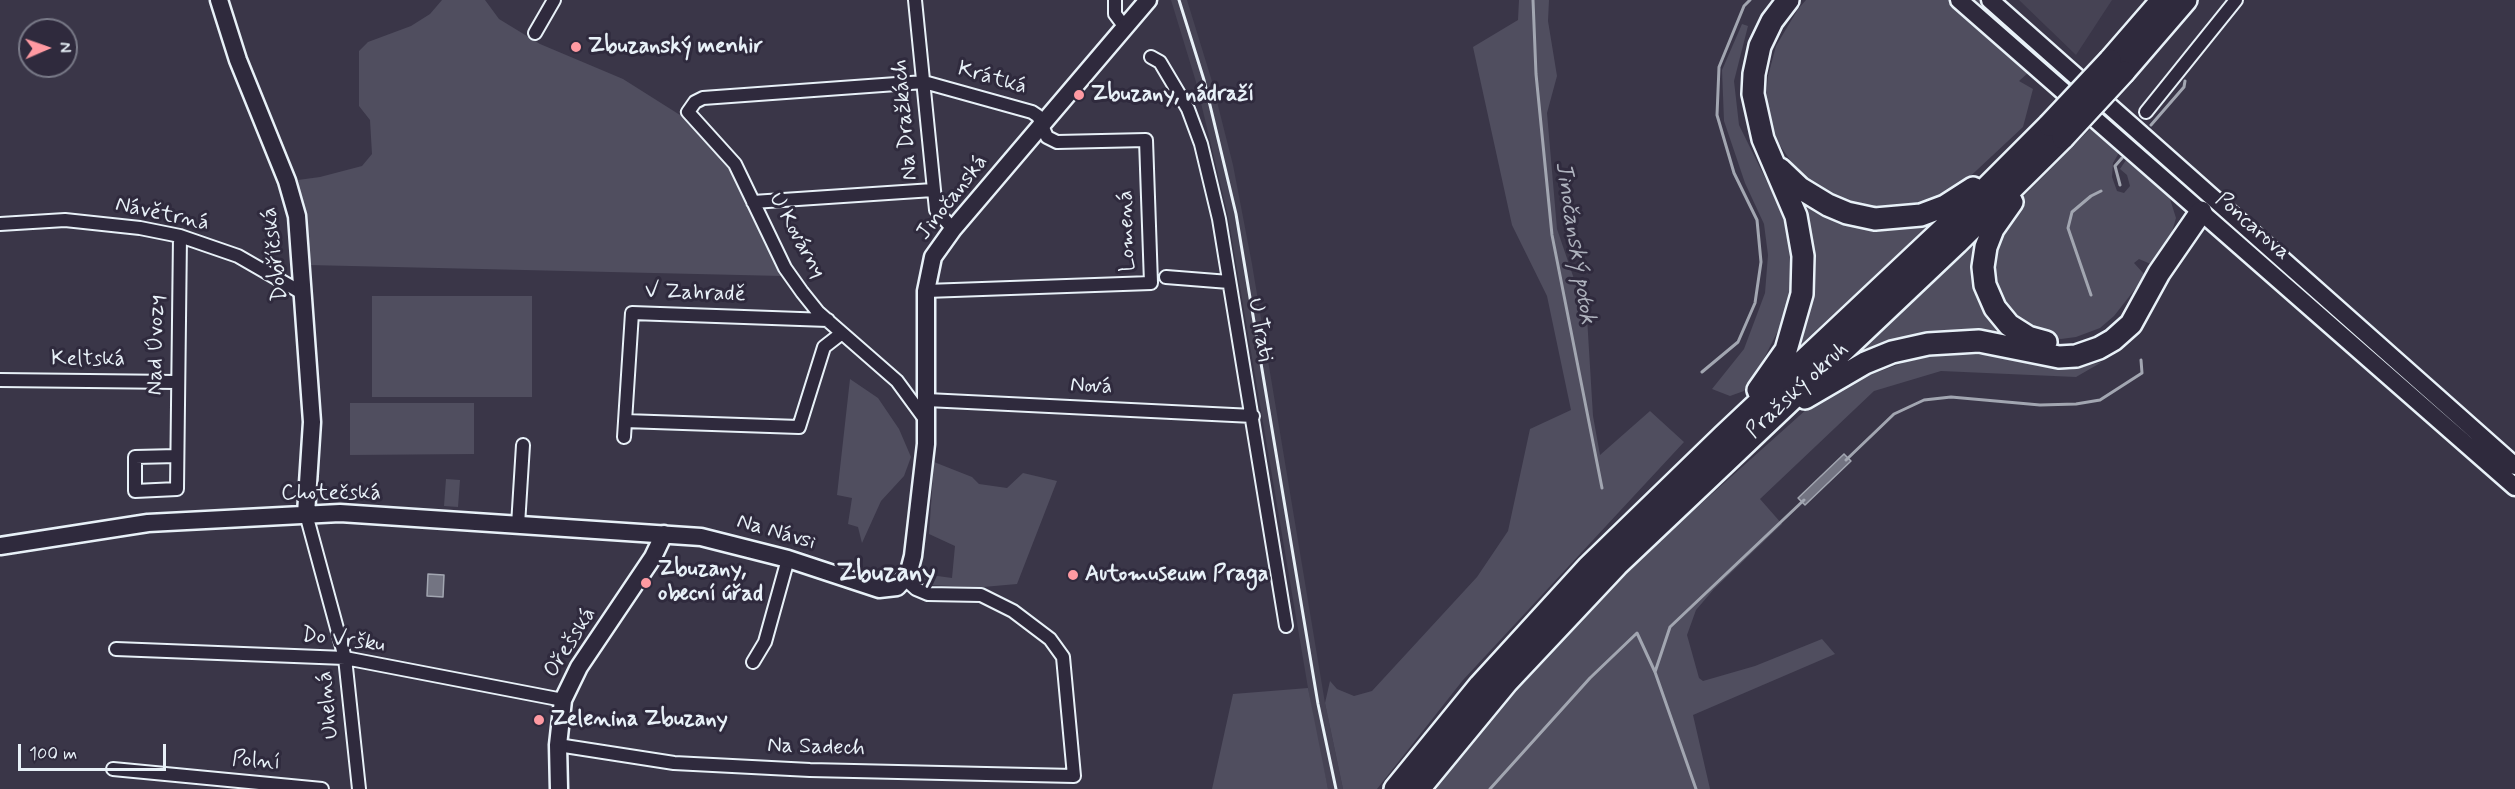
<!DOCTYPE html>
<meta charset="utf-8">
<style>
body{margin:0}
#map{position:relative;width:2515px;height:789px;overflow:hidden;background:#3a3648;font-family:Mynerve,sans-serif}
canvas{display:block}
.north{position:absolute;left:18px;top:18px;width:60px;height:60px;box-sizing:border-box;background:#2f2a3d;border:2px solid #797a88;border-radius:50%;rotate:88deg;font-size:16px;font-weight:700;line-height:24px;text-align:center;color:#e8f1f8}
.north::after{content:'';display:block;margin:auto;width:21px;height:27px;background:#ff9aa2;clip-path:polygon(50% 0,100% 100%,50% 72%,0 100%)}
.scale{position:absolute;left:18px;top:744px;width:148px;height:27px;box-sizing:border-box;border:3px solid #e8f1f8;border-top:0;padding-left:8px;font-size:18px;line-height:21px;white-space:nowrap;color:#e8f1f8;-webkit-text-stroke:4px #2f2a3d;paint-order:stroke}
</style>
<div id="map">
<canvas width="2515" height="789"></canvas>
<div class="north">N</div>
<div class="scale">100 m</div>
</div>
<script>
const g = document.querySelector('canvas').getContext('2d');
g.lineJoin = 'round';
function fill(path, color) { g.fillStyle = color; g.fill(path, 'evenodd'); }
const toPath = rows => new Path2D(rows.map(r => 'M' + r).join(''));
function stroke(path, color, width, dash) { g.strokeStyle = color; g.lineWidth = width; g.lineCap = dash ? 'butt' : 'round'; g.setLineDash(dash || []); g.stroke(path); }
function label(font, color, halo, rows, align = 'center') {
  g.font = font + ' Mynerve,sans-serif'; g.lineWidth = 6; g.setLineDash([]); g.textBaseline = 'middle'; g.strokeStyle = halo; g.fillStyle = color; for (const [text, x, y, turn = 0] of rows) {
    g.save(); g.translate(x, y); g.rotate((+turn || 0) * Math.PI / 180); g.textAlign = isNaN(turn) ? turn : align; if (halo) g.strokeText(text, 0, 0); g.fillText(text, 0, 0); g.restore();
  }
}
const built = toPath([
 [1171,0,1187,0,1211,78,1233,165,1252,264,1325,703,1343,789,1328,789,1317,741,1228,216,1196,82],
 [2019,0,2112,0,2076,55]
]);
const green = toPath([
 [442,0,485,0,499,19,540,44,623,79,680,115,717,154,729,162,783,276,308,265,298,180,320,177,362,166,372,154,370,120,359,106,359,51,368,42,411,26,430,14],
 [1519,0,1549,0,1548,21,1557,76,1547,113,1557,229,1587,317,1593,416,1600,455,1650,411,1684,442,1463,680,1377,789,1343,789,1325,703,1330,681,1337,689,1354,696,1372,691,1477,577,1508,531,1530,429,1571,410,1547,296,1512,225,1473,47,1518,20],
 [1806,0,1950,0,2029,72,2019,81,2033,89,2023,127,1962,184,1939,198,1913,207,1879,210,1841,201,1814,186,1792,163,1777,141,1766,98,1768,76,1776,46,1798,9],
 [1969,0,1981,0,2187,182,2187,187],
 [1742,24,1748,26,1734,81,1739,125,1781,210,1789,243,1791,282,1786,315,1755,376,1744,391,1730,396,1712,389,1744,349,1765,293,1768,255,1764,224,1745,183,1724,121,1722,70],
 [2093,126,2120,151,2113,163,2112,177,2117,191,2124,193,2130,186,2127,175,2120,169,2128,157,2161,186,2170,199,2176,218,2171,235,2153,265,2139,259,2134,263,2144,274,2143,279,2114,316,2100,328,2076,337,2061,339,2044,336,2013,320,1993,288,1990,268,2005,222,2023,197],
 [1797,196,1822,214,1857,226,1901,229,1930,224,1795,350],
 [1975,244,1973,271,1977,295,1989,318,2006,336,1986,333,1894,342,1862,352,1863,347],
 [372,296,532,296,532,397,372,397],
 [1941,355,1995,355,2070,370,2102,362,2076,377,1941,371,1874,391,1760,499,1782,524,1714,589,1696,610,1687,635,1699,678,1703,681,1755,666,1822,639,1835,654,1693,715,1710,789,1431,789,1470,732,1529,674,1618,578,1808,408,1853,381,1908,361],
 [850,379,878,398,899,429,911,457,904,476,881,501,862,543,858,527,848,524,852,498,837,495],
 [350,403,474,403,474,454,350,455],
 [934,462,972,477,979,484,1007,488,1023,473,1057,481,1017,584,983,587,926,585,923,574,952,578,955,546,929,534],
 [446,479,460,480,458,507,444,506],
 [1308,688,1328,789,1212,789,1233,694]
]);
const water = toPath([
 [1844,454,1851,461,1805,505,1798,498,1844,454],
 [428,574,444,575,443,597,427,596,428,574]
]);
const stream = toPath([
 [1533,0,1536,74,1552,235,1602,488],
 [2151,125,2184,87,2185,81],
 [2120,185,2115,166,2122,158],
 [2091,295,2068,228,2072,212,2091,196,2101,191],
 [1702,372,1738,342,1755,303,1761,262,1757,220,1734,173,1717,115,1719,67,1744,6,1750,0],
 [1846,460,1894,414,1924,400,1951,397,2040,405,2076,404,2100,400,2142,373,2141,360],
 [1655,672,1670,627,1804,500],
 [1490,789,1590,678,1637,633,1655,672,1696,789]
]);
const street = toPath([
 [915,0,936,210,953,229],
 [1115,0,1115,14,1124,26],
 [535,33,554,0],
 [1151,57,1160,62,1188,109,1201,144,1219,219,1286,626],
 [2146,112,2236,0],
 [753,202,933,190],
 [0,224,65,220,140,228,180,236,238,256,304,294],
 [1166,277,1229,282],
 [926,291,1151,283,1146,140,1057,142,1047,137,1038,116,1032,112,924,82,703,98,695,102,688,112,735,164,785,268,802,292,818,312,897,381,927,422],
 [0,380,176,382],
 [927,400,1253,416],
 [625,421,799,427,824,347,842,333],
 [624,437,632,313,828,320],
 [177,456,135,457,135,491,177,489,180,236],
 [306,514,345,658,359,789],
 [518,525,523,445],
 [116,649,345,658,563,700],
 [753,662,765,642,788,559],
 [558,745,674,763,810,770,1074,776,1063,657,1050,639,1013,611,981,595,928,594,916,589,905,579],
 [113,769,322,789]
]);
const secondary = toPath([
 [219,0,238,60,287,181,297,216,312,422,306,514],
 [1959,0,2515,487],
 [1990,0,2515,466],
 [0,546,148,523,340,513,701,537,788,559,879,589,897,587,908,575,913,556,926,444,926,291,933,257,953,229,1148,0],
 [559,789,558,745,563,700,579,667,653,557,664,534]
]);
const highway = toPath([
 [2110,60,2162,0],
 [2124,72,2186,0],
 [1780,169,1800,188,1828,205,1847,213,1875,219,1921,215,1945,206,1973,188],
 [2012,202,1993,229,1986,247,1983,267,1985,285,1995,308,2009,325,2028,337,2046,342],
 [1758,390,1786,350,1802,294,1803,256,1796,216,1763,139,1753,94,1754,74,1760,46,1772,21,1788,0],
 [1805,398,1865,363,1892,352,1928,344,1979,341,2059,357,2076,356,2099,348,2113,340,2131,324,2159,273,2201,212],
 [1395,789,1480,685,1588,567,1723,436,1975,199,2049,125],
 [1419,789,1507,682,1617,565,1957,243,2063,138]
]);
const rail = toPath([
 [1179,0,1204,80,1236,214,1318,704,1336,789]
]);
const highwayBridge = toPath([
 [2049,125,2110,60],
 [2063,138,2124,72]
]);
const markers = [
 [576,47,6,"#ff9aa2"],
 [1079,95,6,"#ff9aa2"],
 [1073,575,6,"#ff9aa2"],
 [646,583,6,"#ff9aa2"],
 [539,720,6,"#ff9aa2"]
];
const poiNames = [
 ["Zbuzanský menhir",588,47],
 ["Zbuzany, nádraží",1091,95],
 ["Zbuzany,",658,570],
 ["obecní úřad",658,595],
 ["Automuseum Praga",1085,575],
 ["Zelenina Zbuzany",551,720]
];
const streetNames = [
 ["Krátká",992,79,16],
 ["Na Dražkách",906,120,-95],
 ["Jinočanská",953,198,-52],
 ["Návětrná",162,215,12],
 ["Poncarova",2252,227,41],
 ["Lomená",1128,231,-92],
 ["U Kovárny",796,236,61],
 ["Dobříčská",276,254,-97],
 ["V Zahradě",695,294,2],
 ["U Trati",1259,330,80],
 ["Nad Úvozy",157,345,-89],
 ["Keltská",88,360],
 ["Nová",1091,387,3],
 ["Pražský okruh",1798,391,-43],
 ["Chotečská",331,494],
 ["Na Návsi",776,533,16],
 ["Do Vršku",343,641,7],
 ["Ořešská",571,643,-58],
 ["Uhelná",329,705,-96],
 ["Na Sadech",816,748,2],
 ["Polní",256,762,5]
];
const waterNames = [
 ["Jinočanský potok",1574,243,81]
];
const quarterNames = [
 ["Zbuzany",886,575]
];
fill(built, '#464354');
fill(green, '#504e5f');
fill(water, '#737482');
stroke(water, '#a2a6b1', 1.5);
stroke(stream, '#a2a6b1', 3);
stroke(street, '#e8f1f8', 16);
stroke(secondary, '#e8f1f8', 21);
stroke(highway, '#e8f1f8', 26);
stroke(street, '#2f2a3d', 12);
stroke(secondary, '#2f2a3d', 16);
stroke(highway, '#2f2a3d', 21);
stroke(rail, '#e8f1f8', 3);
stroke(highwayBridge, '#e8f1f8', 26, []);
stroke(highwayBridge, '#2f2a3d', 21);
for (const [x, y, r, color] of markers) { const dot = new Path2D(); dot.arc(x, y, r, 0, 2 * Math.PI); g.fillStyle = color; g.fill(dot); stroke(dot, '#2f2a3d', 2); }
label('bold 22px', '#e8f1f8', '#2f2a3d', poiNames, 'left');
label('22px', '#e8f1f8', '#2f2a3d', streetNames);
label('italic 24px', '#aeb2bd', '#2f2a3d', waterNames);
label('bold 26px', '#e8f1f8', '#2f2a3d', quarterNames);
</script>
